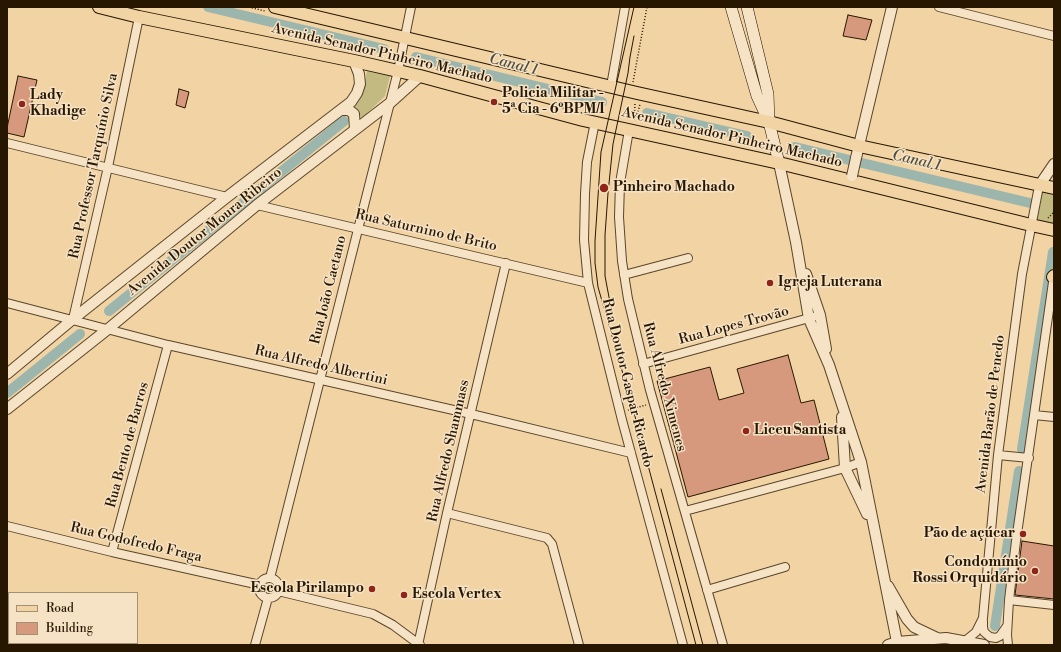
<!DOCTYPE html>
<meta charset="utf-8">
<style>
body{margin:0}
#map{position:relative;width:1061px;height:652px;overflow:hidden;background:#f1d3a4;font-family:"Libre Bodoni",serif}
canvas{display:block}
.frame{position:absolute;inset:0;border:8px solid #271701;pointer-events:none}
.legend{position:absolute;left:8px;top:592px;width:130px;height:52px;box-sizing:border-box;background:#f6e2c4;border:1px solid #a39176;margin:0;padding:5px 7px;list-style:none;font-size:12px;color:#271701}
.legend li{display:flex;align-items:center;gap:8px;height:20px}
.legend b{width:20px;border:1px solid #a39176}
</style>
<div id="map">
<canvas width="1061" height="652"></canvas>
<div class="frame"></div>
<ul class="legend">
<li><b style="height:5px;background:#f1d3a4"></b>Road</li>
<li><b style="height:11px;background:#d7997d"></b>Building</li>
</ul>
</div>
<script>
const g = document.querySelector('canvas').getContext('2d');
g.lineJoin = 'round';
function fill(path, color) { g.fillStyle = color; g.fill(path, 'evenodd'); }
const toPath = rows => new Path2D(rows.map(r => 'M' + r).join(''));
function stroke(path, color, width, dash) { g.strokeStyle = color; g.lineWidth = width; g.lineCap = dash ? 'butt' : 'round'; g.setLineDash(dash || []); g.stroke(path); }
function label(font, color, halo, rows, align = 'center') {
  g.font = font + ' "Libre Bodoni",serif'; g.lineWidth = 3; g.setLineDash([]); g.textBaseline = 'middle'; g.strokeStyle = halo; g.fillStyle = color; for (const [text, x, y, turn = 0] of rows) {
    g.save(); g.translate(x, y); g.rotate((+turn || 0) * Math.PI / 180); g.textAlign = isNaN(turn) ? turn : align; if (halo) g.strokeText(text, 0, 0); g.fillText(text, 0, 0); g.restore();
  }
}
const green = toPath([
 [367,71,390,76,385,96,362,118,353,108,363,89],
 [1041,191,1054,193,1054,226,1036,223]
]);
const canal = toPath([
 [208,7,384,49],
 [416,57,602,102],
 [647,113,747,136],
 [795,147,1030,203],
 [109,311,344,121],
 [7,393,80,334],
 [1022,449,1053,252],
 [995,626,1019,471]
]);
const building = toPath([
 [848,15,872,20,866,40,843,36,848,15],
 [18,76,37,80,24,137,7,133,7,128,18,76],
 [179,89,189,92,185,108,176,105,179,89],
 [788,355,801,403,814,400,829,459,688,497,657,381,710,367,719,400,744,393,737,369,788,355],
 [1022,541,1054,546,1054,599,1015,595,1022,541]
]);
const path = toPath([
 [249,7,265,11],
 [633,82,647,7],
 [634,116,638,112,640,104],
 [634,120,635,104],
 [1048,218,1054,212],
 [628,410,646,405]
]);
const minor = toPath([
 [939,7,1054,36],
 [611,86,625,7],
 [595,122,587,162,585,194,584,240,588,283,622,420,683,645],
 [629,130,620,183,619,217,622,261,628,299,650,390,723,645],
 [7,143,227,197],
 [257,205,588,283],
 [624,275,688,258],
 [7,303,168,345,471,414,631,453],
 [73,319,108,167,139,17],
 [643,364,820,315],
 [1034,415,1054,417],
 [998,455,1029,458],
 [685,511,845,468,861,462],
 [447,513,547,538,552,544,579,645],
 [7,526,112,552,260,585],
 [112,552,168,345],
 [270,578,398,71,411,7],
 '259 588a10 10 0 1 1 20 0a10 10 0 1 1-20 0Z',
 [707,590,785,567],
 [278,591,373,614,393,625,420,645],
 [1009,600,1054,605],
 [983,621,983,627,984,632,990,637,996,638,1000,636,1007,626],
 [965,641,976,632,983,618,998,455,1022,274,1039,186],
 [255,645,268,598],
 [418,645,447,513,506,263],
 [1008,645,1007,635,1009,600,1016,541,1054,275]
]);
const tertiary = toPath([
 [342,110,349,110,354,114,355,129],
 [856,158,892,7],
 [779,163,796,242,809,319,829,365,861,462,897,642],
 [1039,186,1054,164],
 [806,274,820,315,826,349],
 [7,374,73,319,227,197,351,102,357,93,360,84,359,74,354,61],
 [7,409,108,329,257,205,390,103,420,76],
 [842,417,845,468,867,514],
 [888,586,907,619,914,627,937,638],
 [888,645,897,642,946,638,984,645]
]);
const secondary = toPath([
 [731,7,757,96,769,122],
 [747,7,768,94,769,122,779,163]
]);
const primary = toPath([
 [99,7,139,17,354,61,420,76,583,120,779,163,1031,225,1054,230],
 [275,7,637,93,769,122,859,146,1054,188],
 [1053,277,1054,276]
]);
const tram = toPath([
 [634,7,601,152,595,241,595,263,598,287,633,409,696,645],
 [612,313,605,276,605,235,608,193,613,144,628,73,630,57,634,36],
 [661,489,703,645]
]);
const tertiaryBridge = toPath([
 [852,176,856,158]
]);
const markers = [
 [494,102,4,"#8f2418"],
 [22,104,4,"#8f2418"],
 [604,188,5,"#8f2418"],
 [770,283,4,"#8f2418"],
 [746,431,4,"#8f2418"],
 [1023,534,4,"#8f2418"],
 [1035,571,4,"#8f2418"],
 [372,589,4,"#8f2418"],
 [404,595,4,"#8f2418"]
];
const streetNames = [
 ["Avenida Senador Pinheiro Machado",382,54,13],
 ["Avenida Senador Pinheiro Machado",732,138,13],
 ["Rua Professor Tarquínio Silva",94,166,-78],
 ["Rua Saturnino de Brito",426,231,13],
 ["Avenida Doutor Moura Ribeiro",205,232,-39],
 ["Rua João Caetano",329,290,-76],
 ["Rua Lopes Trovão",734,326,-15],
 ["Rua Alfredo Albertini",321,366,13],
 ["Rua Doutor Gaspar Ricardo",627,383,76],
 ["Rua Alfredo Ximenes",664,387,75],
 ["Avenida Barão de Penedo",991,414,-83],
 ["Rua Bento de Barros",128,445,-75],
 ["Rua Alfredo Shammass",449,451,-77],
 ["Rua Godofredo Fraga",136,543,13]
];
const poiNames = [
 ["Policia Militar -",502,94],
 ["5ª Cia - 6ºBPM/I",502,110],
 ["Lady",30,96],
 ["Khadige",30,112],
 ["Pinheiro Machado",613,188],
 ["Igreja Luterana",778,283],
 ["Liceu Santista",754,431],
 ["Pão de açúcar",1015,534,"right"],
 ["Condomínio",1027,563,"right"],
 ["Rossi Orquidário",1027,579,"right"],
 ["Escola Pirilampo",364,589,"right"],
 ["Escola Vertex",412,595]
];
const waterNames = [
 ["Canal 1",513,65,14],
 ["Canal 1",916,161,13]
];
fill(green, '#c2ba81');
stroke(canal, '#9cb6ae', 10);
fill(building, '#d7997d');
stroke(building, '#271701', 1);
stroke(minor, '#5a462a', 10);
stroke(tertiary, '#5a462a', 12);
stroke(secondary, '#271701', 12);
stroke(primary, '#271701', 14);
stroke(path, '#271701', 1.5, [1, 2]);
stroke(minor, '#f6e2c4', 8);
stroke(tertiary, '#f6e2c4', 10);
stroke(secondary, '#f6e2c4', 11);
stroke(primary, '#f1d3a4', 12);
stroke(tram, '#271701', 1);
stroke(tertiaryBridge, '#5a462a', 12, []);
stroke(tertiaryBridge, '#f6e2c4', 10);
for (const [x, y, r, color] of markers) { const dot = new Path2D(); dot.arc(x, y, r, 0, 2 * Math.PI); g.fillStyle = color; g.fill(dot); stroke(dot, '#f6e2c4', 1.5); }
label('14px', '#271701', '#f6e2c4', streetNames);
label('bold 14px', '#271701', '#f6e2c4', poiNames, 'left');
label('italic 15px', '#504f3e', '#f6e2c4', waterNames);
</script>
